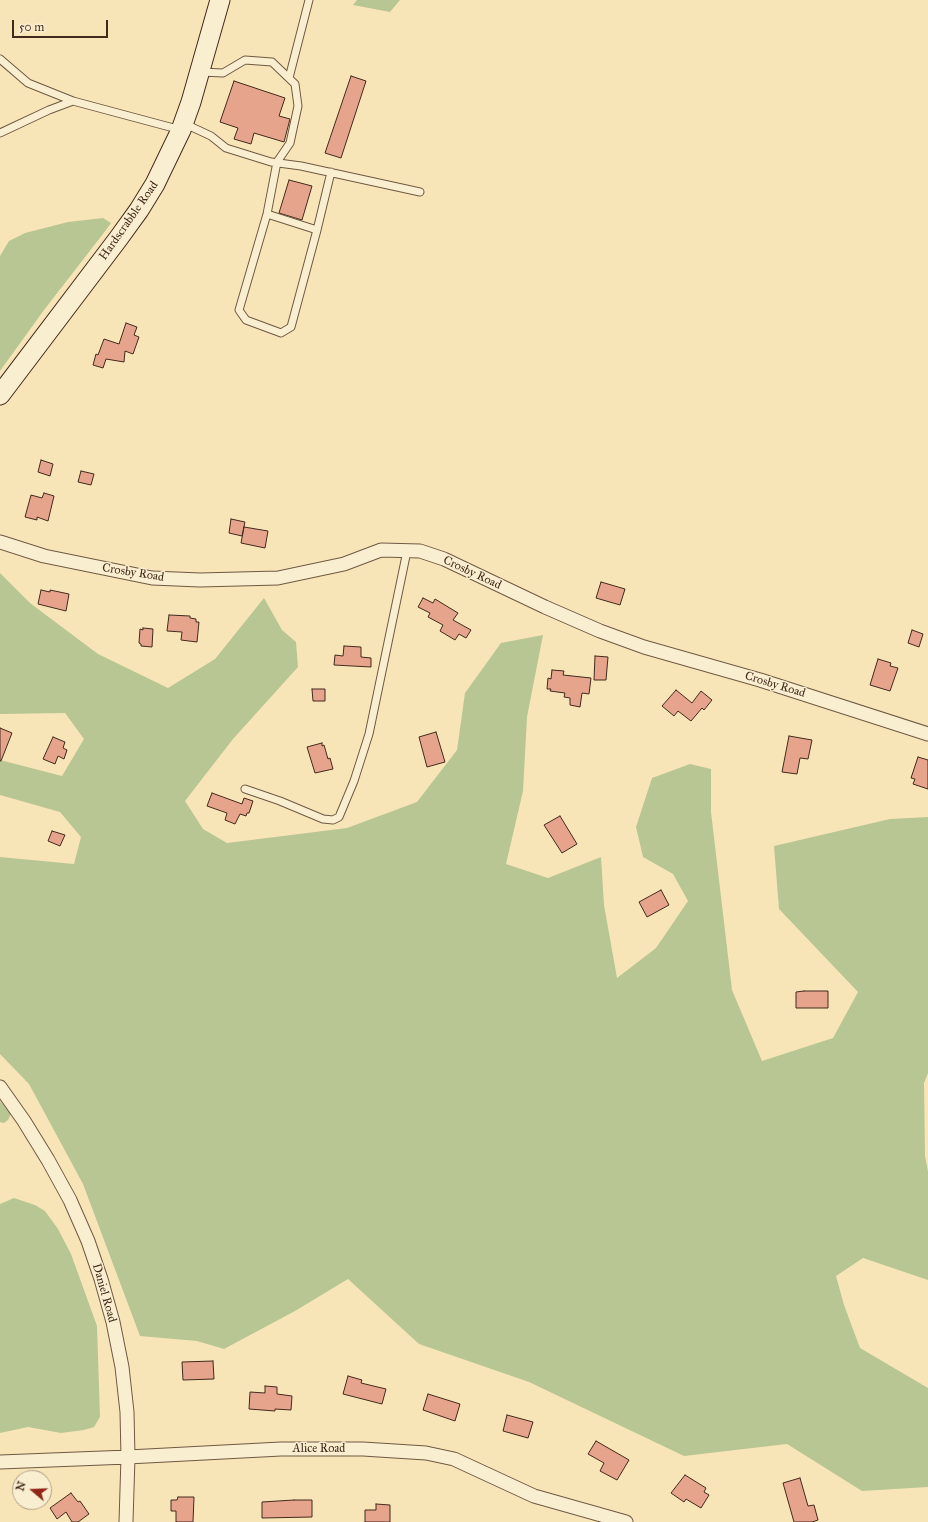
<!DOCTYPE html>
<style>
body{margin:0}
#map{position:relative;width:928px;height:1522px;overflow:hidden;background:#f8e5b7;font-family:"IM FELL Great Primer",serif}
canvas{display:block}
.north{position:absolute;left:12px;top:1470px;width:40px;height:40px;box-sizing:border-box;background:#faeed0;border:1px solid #b0a088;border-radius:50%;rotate:289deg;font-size:11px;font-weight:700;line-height:16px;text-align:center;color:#412a1c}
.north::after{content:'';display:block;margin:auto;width:14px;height:18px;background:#8f2418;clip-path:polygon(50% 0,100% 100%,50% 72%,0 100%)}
.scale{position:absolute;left:12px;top:20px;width:96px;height:18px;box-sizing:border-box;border:2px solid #412a1c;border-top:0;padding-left:5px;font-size:12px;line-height:14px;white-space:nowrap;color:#412a1c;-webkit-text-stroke:3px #faeed0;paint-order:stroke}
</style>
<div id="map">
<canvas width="928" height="1522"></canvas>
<div class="north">N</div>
<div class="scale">50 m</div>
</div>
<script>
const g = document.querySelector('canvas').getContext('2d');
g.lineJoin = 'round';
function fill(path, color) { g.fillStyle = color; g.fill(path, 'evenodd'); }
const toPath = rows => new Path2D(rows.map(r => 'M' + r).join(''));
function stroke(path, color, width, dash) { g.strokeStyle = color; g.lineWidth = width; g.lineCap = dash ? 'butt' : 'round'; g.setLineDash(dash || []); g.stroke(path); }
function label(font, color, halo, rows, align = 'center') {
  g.font = font + ' "IM FELL Great Primer",serif'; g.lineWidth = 3; g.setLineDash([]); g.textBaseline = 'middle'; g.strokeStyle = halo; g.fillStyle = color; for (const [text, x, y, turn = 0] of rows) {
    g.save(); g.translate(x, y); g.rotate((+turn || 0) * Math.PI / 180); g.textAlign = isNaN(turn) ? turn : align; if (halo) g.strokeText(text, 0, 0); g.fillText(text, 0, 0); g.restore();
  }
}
const green = toPath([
 [357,0,400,0,390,12,353,5],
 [103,218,111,223,106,230,44,310,0,371,0,256,9,241,25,233,68,222],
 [0,573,30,603,98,654,168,688,215,659,264,598,282,630,296,642,298,667,233,739,185,801,203,829,227,843,347,828,417,802,457,750,465,693,501,643,543,635,527,717,523,791,506,864,548,878,601,857,604,905,617,978,656,948,688,901,673,874,643,857,636,827,652,778,690,764,711,769,711,812,732,990,762,1061,833,1038,858,992,779,909,774,846,890,819,928,817,928,1073,924,1083,925,1156,928,1171,928,1280,863,1258,836,1276,844,1305,860,1348,928,1388,928,1487,862,1491,787,1444,684,1456,529,1382,419,1344,348,1279,295,1311,224,1349,197,1341,140,1336,83,1184,29,1084,0,1054,0,857,74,864,81,837,60,812,0,795,0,760,62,776,84,739,65,713,0,714],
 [0,1101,11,1114,8,1120,4,1123,0,1122],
 [14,1198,35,1205,45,1211,58,1229,71,1254,97,1326,100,1417,94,1427,84,1430,61,1433,28,1427,0,1433,0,1204]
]);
const building = toPath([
 [351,76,366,81,341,158,325,153,351,76],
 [234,81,285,98,279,116,290,119,284,142,254,133,251,144,234,139,238,128,220,122,234,81],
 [289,180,312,186,302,220,279,213,289,180],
 [126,323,137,327,134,335,139,337,133,354,125,351,124,362,106,359,103,368,93,365,96,354,98,355,104,339,119,344,126,323],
 [41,460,53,464,50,476,38,472,41,460],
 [81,471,94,474,91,485,78,482,81,471],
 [44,493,54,496,48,521,37,517,37,520,25,517,31,495,42,498,44,493],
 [231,519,245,522,242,536,229,533,231,519],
 [244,527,268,531,265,548,241,543,244,527],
 [601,582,625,589,620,605,596,598,601,582],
 [41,590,50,592,50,590,69,594,66,611,38,604,41,590],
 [423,598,433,603,435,599,458,613,453,620,471,630,466,638,459,634,455,640,440,631,443,625,428,617,430,613,418,607,423,598],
 [169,615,190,616,190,618,196,619,196,622,199,622,197,642,181,640,182,632,167,631,169,615],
 [143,628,153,629,152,647,141,646,141,644,139,643,140,629,143,630,143,628],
 [912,630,923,634,919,647,908,643,912,630],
 [344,646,361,647,361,657,371,658,371,667,334,665,335,655,343,656,344,646],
 [595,656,608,657,606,680,594,680,595,656],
 [878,659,891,663,890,666,898,668,890,691,870,685,878,659],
 [552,670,564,671,563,675,591,678,589,694,582,693,580,707,570,705,570,698,564,697,565,693,550,691,551,689,547,689,548,678,551,679,552,670],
 [312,689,325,689,325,701,313,701,312,689],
 [676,690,692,703,701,691,712,700,704,710,702,708,691,721,678,711,674,716,662,706,676,690],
 [0,728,12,733,1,761,0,761,0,728],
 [436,732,445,762,427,767,419,737,436,732],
 [789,736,812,740,808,759,800,758,797,774,782,772,789,736],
 [53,737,65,742,63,748,67,750,64,759,58,756,55,764,43,759,53,737],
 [322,743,322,746,324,745,328,759,330,758,333,769,315,773,307,747,322,743],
 [918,757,928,760,928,789,913,784,915,779,911,778,918,757],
 [212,793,242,804,244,798,253,801,249,813,247,813,246,816,240,814,235,824,225,820,227,813,207,806,212,793],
 [560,816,577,844,562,853,544,825,560,816],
 [52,831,65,835,60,846,48,841,52,831],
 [661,890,669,905,647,917,639,902,661,890],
 [804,991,828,991,828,1008,796,1008,796,992,804,991],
 [213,1361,214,1379,183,1380,182,1362,213,1361],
 [348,1376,362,1380,361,1383,386,1389,382,1404,343,1394,348,1376],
 [265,1386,277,1387,277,1394,292,1396,291,1410,275,1409,275,1411,249,1409,250,1392,265,1393,265,1386],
 [428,1394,460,1404,455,1421,423,1410,428,1394],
 [507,1415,533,1422,528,1438,503,1431,507,1415],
 [596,1441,629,1460,617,1480,600,1471,604,1463,588,1454,596,1441],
 [685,1475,706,1488,704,1492,709,1495,701,1508,686,1499,684,1502,671,1493,685,1475],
 [800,1478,808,1506,814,1505,818,1520,812,1522,794,1522,783,1483,800,1478],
 [71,1493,78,1502,80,1501,89,1514,78,1522,72,1522,66,1512,57,1519,50,1508,71,1493],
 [178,1497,194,1497,193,1522,176,1522,176,1511,171,1511,171,1500,177,1500,178,1497],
 [294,1500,312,1500,312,1517,262,1518,262,1502,294,1500],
 [376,1504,390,1505,390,1522,365,1522,365,1510,376,1510,376,1504]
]);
const lane = toPath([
 [0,59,28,83,73,101],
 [200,72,223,73,245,60,272,62,295,84,298,106,290,143,277,162,267,214,239,310,246,320,281,333,291,327,317,230,331,172],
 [289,78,309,0],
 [183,123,211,136,226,148,271,162,301,166,420,192],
 [0,133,49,110,73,101,181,130],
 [267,214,317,230],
 [245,789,280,801,323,819,333,820,339,817,354,781,369,734,407,551]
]);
const street = toPath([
 [0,542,44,556,152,578,200,580,278,578,344,564,381,550,420,551,444,559,545,607,600,631,644,647,760,680,928,734],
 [0,1087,24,1121,48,1160,70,1200,88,1241,101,1279,113,1322,122,1367,127,1412,128,1457,126,1522],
 [0,1462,128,1457,281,1449,363,1449,426,1453,454,1459,534,1496,626,1522]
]);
const secondary = toPath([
 [0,395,118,239,139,210,155,184,181,130,191,102,220,0]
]);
const streetNames = [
 ["Hardscrabble Road",129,221,-55],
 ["Crosby Road",133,573,9],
 ["Crosby Road",472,573,25],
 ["Crosby Road",775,685,17],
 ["Daniel Road",104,1293,74],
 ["Alice Road",319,1449]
];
fill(green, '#b8c693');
fill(building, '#e7a48d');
stroke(building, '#412a1c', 1);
stroke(lane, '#6f5943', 9);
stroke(street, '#6f5943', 15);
stroke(secondary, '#412a1c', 21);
stroke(lane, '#faeed0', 7);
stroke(street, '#faeed0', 13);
stroke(secondary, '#faeed0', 19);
label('12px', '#412a1c', '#faeed0', streetNames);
</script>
